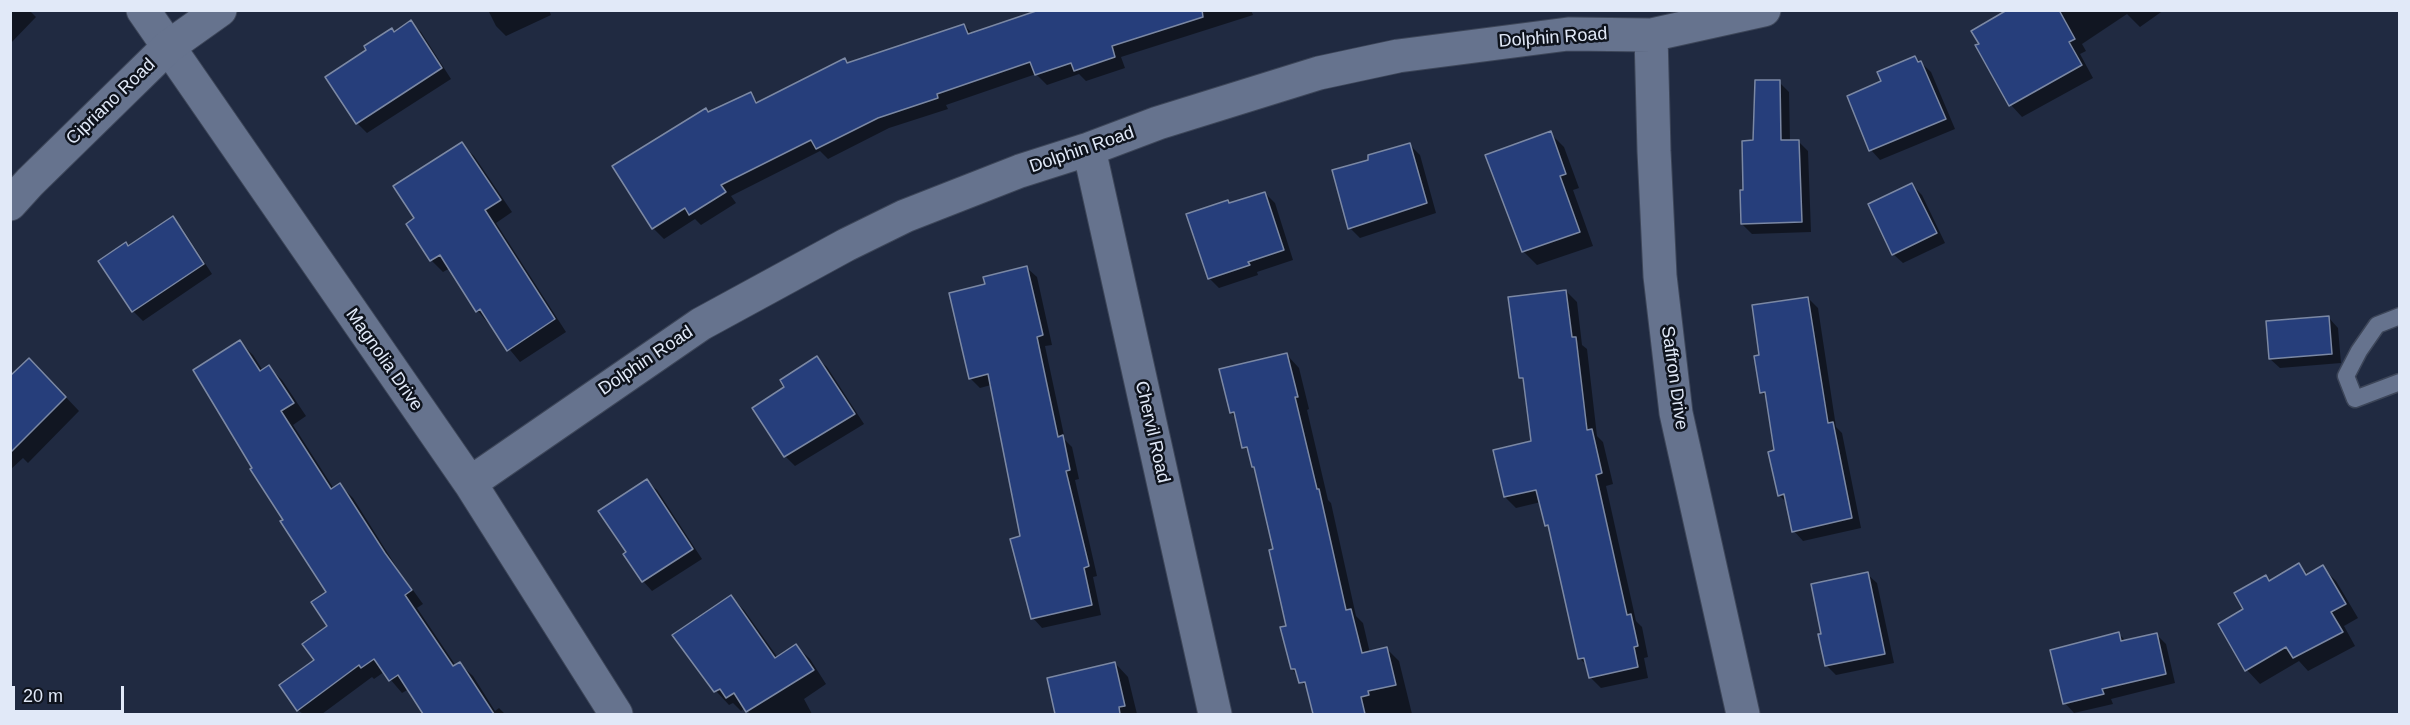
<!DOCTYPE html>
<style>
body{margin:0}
#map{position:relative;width:2410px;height:725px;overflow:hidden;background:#202a41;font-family:Arial,sans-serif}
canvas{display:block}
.frame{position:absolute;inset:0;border:12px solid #e1e9f8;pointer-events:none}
.scale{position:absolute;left:12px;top:686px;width:112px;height:27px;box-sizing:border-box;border:3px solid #e1e9f8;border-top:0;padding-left:8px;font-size:18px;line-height:21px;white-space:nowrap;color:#e1e9f8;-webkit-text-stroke:4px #0e131d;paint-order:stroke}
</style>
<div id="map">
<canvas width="2410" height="725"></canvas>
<div class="frame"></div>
<div class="scale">20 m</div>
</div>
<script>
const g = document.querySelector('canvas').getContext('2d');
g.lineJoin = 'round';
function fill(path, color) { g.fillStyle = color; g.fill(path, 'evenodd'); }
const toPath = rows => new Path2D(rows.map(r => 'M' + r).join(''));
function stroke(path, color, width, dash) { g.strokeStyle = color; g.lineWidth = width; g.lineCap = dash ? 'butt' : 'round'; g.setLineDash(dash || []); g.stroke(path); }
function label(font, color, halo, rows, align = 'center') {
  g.font = font + ' Arial,sans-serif'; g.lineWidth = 5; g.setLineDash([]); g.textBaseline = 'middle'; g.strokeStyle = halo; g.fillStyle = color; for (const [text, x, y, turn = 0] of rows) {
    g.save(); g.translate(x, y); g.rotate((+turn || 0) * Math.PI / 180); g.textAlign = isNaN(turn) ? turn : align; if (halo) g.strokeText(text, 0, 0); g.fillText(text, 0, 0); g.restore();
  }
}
const shadow = toPath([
 [10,10,29,10,36,17,10,44],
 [488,10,549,10,551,15,506,36,496,26],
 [1040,10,1251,10,1253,15,1121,57,1125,68,1086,81,1079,74,1047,85,1036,74,946,105,948,109,889,128,828,159,820,151,731,196,736,203,701,225,695,219,664,239,653,228,709,113,750,94,759,103,844,60,849,64,964,25,973,34],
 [2018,10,2164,10,2140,27,2127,14,2082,44,2086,51,2080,54,2093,78,2022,117,2011,105,1977,46],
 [411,22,421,32,451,79,367,133,357,123,327,77],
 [1915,57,1931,72,1955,129,1880,160,1871,150,1883,82],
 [1779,82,1789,92,1790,141,1798,141,1808,151,1811,232,1752,234,1742,224,1745,192,1755,142],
 [1550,133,1564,147,1579,188,1573,190,1593,246,1537,265,1524,252,1487,156],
 [462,144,474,156,512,212,496,223,566,332,520,362,478,311,450,268,443,272,431,260,408,224,416,219],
 [1410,145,1420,155,1436,213,1360,238,1350,228,1370,161],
 [1912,185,1922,195,1945,243,1903,263,1893,254],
 [1265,193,1275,203,1293,260,1257,272,1258,275,1219,288,1209,278,1230,205],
 [172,218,182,228,212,274,143,321,133,311,129,248],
 [1027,268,1037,277,1052,345,1045,346,1065,440,1072,447,1079,479,1075,480,1097,576,1093,577,1101,615,1042,628,1033,618,1022,537,991,385,980,388,970,378,986,285],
 [1566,291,1577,302,1582,345,1587,349,1597,436,1603,442,1613,484,1606,486,1636,621,1642,627,1648,657,1644,658,1648,678,1601,688,1590,677,1588,666,1580,659,1551,530,1546,525,1541,502,1516,508,1505,497,1533,442,1525,382,1520,377],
 [1808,298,1818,308,1836,427,1842,433,1861,528,1803,541,1794,531,1787,503,1779,495,1768,399,1761,392,1761,356],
 [2329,318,2338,328,2341,363,2280,368,2270,359],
 [240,342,253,355,263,371,269,367,282,380,306,416,293,425,334,489,340,485,353,498,397,568,423,604,417,608,456,666,460,664,473,676,495,711,499,708,505,714,425,714,409,689,402,693,384,672,374,679,372,677,322,714,303,714,298,710,329,626,328,593,254,468],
 [1287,355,1299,368,1309,409,1307,410,1328,500,1331,503,1356,616,1363,623,1370,653,1387,649,1399,661,1412,714,1315,714,1309,691,1292,669,1288,627,1274,550,1256,470,1253,467,1250,453,1244,447,1237,419,1231,413],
 [817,358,827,367,864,424,795,466,785,456,754,408,786,387],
 [43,373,79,411,28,463,23,458,10,470,10,377],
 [647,481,657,490,702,559,652,591,643,581],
 [2299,565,2309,575,2322,567,2336,581,2358,618,2344,626,2355,646,2308,671,2299,661,2260,684,2247,670,2220,624,2245,609,2265,577,2271,582],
 [1867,574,1877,583,1894,663,1836,675,1826,665,1823,635],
 [731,597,744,610,778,658,796,646,810,659,826,684,804,699,812,714,750,714,745,708,741,711,733,703,729,705,716,691,674,635],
 [2119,634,2127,642,2156,634,2166,644,2175,683,2111,699,2113,704,2074,713,2065,703],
 [1115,663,1128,677,1137,714,1056,714,1048,679]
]);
const building = toPath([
 [1039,10,1202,10,1203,17,1112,46,1115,57,1074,71,1071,63,1035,75,1030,62,937,94,938,98,878,118,816,149,811,140,721,185,726,192,689,215,685,208,652,229,612,166,706,108,708,112,751,92,756,103,845,58,847,63,964,24,968,34,1039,10],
 [2007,10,2059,10,2075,39,2069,42,2082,65,2009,106,1975,45,1979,44,1971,31,2007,10],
 [411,20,442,68,356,124,325,77,366,50,364,46,392,28,394,32,411,20],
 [1915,56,1918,62,1921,61,1946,119,1869,151,1847,96,1881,81,1877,72,1915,56],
 [1755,80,1780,80,1781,140,1799,140,1802,222,1741,224,1740,190,1743,190,1742,141,1753,140,1755,80],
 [1551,131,1566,174,1560,176,1580,232,1522,252,1485,155,1551,131],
 [462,142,501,200,485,210,555,319,507,351,480,309,476,312,440,255,430,261,406,224,414,218,393,186,462,142],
 [1410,143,1427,203,1348,229,1332,170,1368,160,1368,155,1410,143],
 [1912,183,1937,233,1892,255,1868,204,1912,183],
 [1265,192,1284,250,1248,262,1250,265,1208,279,1186,214,1228,200,1229,203,1265,192],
 [173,216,204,264,132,312,98,261,126,242,128,246,173,216],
 [1027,266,1043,335,1037,337,1058,437,1063,435,1070,470,1066,471,1089,566,1084,568,1092,605,1031,619,1010,539,1020,536,988,374,969,379,949,293,985,284,983,277,1027,266],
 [1566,290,1572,337,1576,337,1587,430,1592,429,1602,473,1596,475,1627,615,1631,614,1638,646,1634,647,1638,667,1589,678,1584,658,1578,659,1548,525,1545,526,1536,490,1504,497,1493,450,1531,441,1523,378,1519,378,1508,297,1566,290],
 [1808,297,1828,423,1833,422,1852,518,1792,532,1784,494,1778,496,1768,452,1774,450,1765,392,1760,393,1754,356,1759,355,1752,305,1808,297],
 [2329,316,2332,354,2269,359,2266,321,2329,316],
 [240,340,260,371,269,365,294,403,281,411,331,489,340,483,385,553,412,590,405,595,453,666,460,662,494,714,423,714,398,675,389,681,374,659,361,668,359,665,297,711,279,685,314,660,302,644,327,626,311,602,326,592,280,521,283,520,250,469,252,468,193,370,240,340],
 [1287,353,1298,397,1295,397,1317,489,1319,489,1346,610,1351,609,1362,653,1387,647,1396,685,1368,691,1369,695,1361,697,1365,714,1313,714,1305,682,1299,683,1295,669,1291,669,1280,627,1286,626,1269,550,1273,549,1254,467,1252,467,1247,447,1242,448,1234,412,1230,413,1219,369,1287,353],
 [817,356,855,414,784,457,752,408,784,387,780,380,817,356],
 [29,358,66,397,10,453,10,376,29,358],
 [647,479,693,549,642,582,623,554,626,552,598,511,647,479],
 [2299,563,2306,575,2323,565,2346,604,2331,612,2343,632,2293,658,2286,647,2245,671,2218,624,2243,609,2234,593,2266,575,2269,581,2299,563],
 [1868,572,1885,654,1825,666,1818,634,1821,634,1811,584,1868,572],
 [731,595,775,658,796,644,814,670,746,712,734,693,726,698,720,689,714,692,672,635,731,595],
 [2119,632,2121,641,2157,633,2166,674,2102,689,2104,694,2063,704,2050,650,2119,632],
 [1115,662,1125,706,1119,707,1120,714,1055,714,1047,678,1115,662]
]);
const service = toPath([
 [2400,316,2377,325,2359,351,2346,376,2355,399,2400,382]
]);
const minor = toPath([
 [143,10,470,483,616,714],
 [1651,35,1654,151,1660,276,1676,413,1743,714],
 [1089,149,1215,714],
 [470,483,701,324,846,245,905,216,1020,171,1089,149,1158,123,1319,73,1398,56,1568,34,1651,35,1764,10]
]);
const tertiary = toPath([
 [10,204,30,182,168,47,220,10]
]);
const streetNames = [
 ["Dolphin Road",1553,38,-4],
 ["Cipriano Road",111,102,-44],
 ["Dolphin Road",1082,150,-19],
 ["Magnolia Drive",384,360,55],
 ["Dolphin Road",646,361,-34],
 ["Saffron Drive",1674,378,82],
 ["Chervil Road",1152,432,77]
];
fill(shadow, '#0007');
fill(building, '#263e7b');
stroke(building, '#7b88a4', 1.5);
stroke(service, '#3d4659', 19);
stroke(minor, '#3d4659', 35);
stroke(tertiary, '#3d4659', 35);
stroke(service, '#66738e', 16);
stroke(minor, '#66738e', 33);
stroke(tertiary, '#66738e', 33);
label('18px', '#e1e9f8', '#0e131d', streetNames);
</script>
